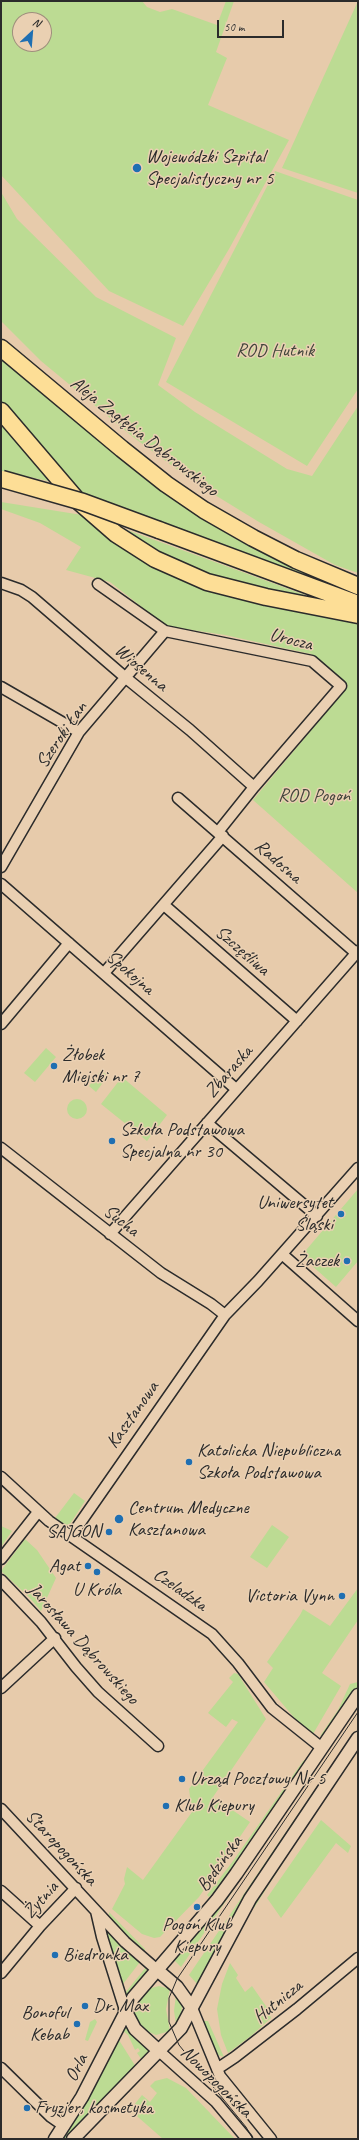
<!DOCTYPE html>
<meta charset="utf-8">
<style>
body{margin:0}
#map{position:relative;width:359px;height:2140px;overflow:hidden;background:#e7cbab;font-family:Caveat,sans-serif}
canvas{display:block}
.frame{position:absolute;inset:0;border:2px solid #2b2b2b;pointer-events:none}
.north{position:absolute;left:12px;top:12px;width:40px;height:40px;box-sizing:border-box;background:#ead0b2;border:1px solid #9e8e7c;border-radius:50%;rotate:26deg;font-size:11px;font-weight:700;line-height:16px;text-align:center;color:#2b2b2b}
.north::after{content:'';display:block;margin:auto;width:14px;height:18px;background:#1f6fb2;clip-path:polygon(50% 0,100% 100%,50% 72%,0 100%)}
.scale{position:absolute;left:217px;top:20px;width:67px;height:18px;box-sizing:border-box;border:2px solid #2b2b2b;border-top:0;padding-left:5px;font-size:12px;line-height:14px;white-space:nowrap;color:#2b2b2b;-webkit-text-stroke:3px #ead0b2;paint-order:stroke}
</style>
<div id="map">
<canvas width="359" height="2140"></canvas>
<div class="frame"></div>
<div class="north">N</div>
<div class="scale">50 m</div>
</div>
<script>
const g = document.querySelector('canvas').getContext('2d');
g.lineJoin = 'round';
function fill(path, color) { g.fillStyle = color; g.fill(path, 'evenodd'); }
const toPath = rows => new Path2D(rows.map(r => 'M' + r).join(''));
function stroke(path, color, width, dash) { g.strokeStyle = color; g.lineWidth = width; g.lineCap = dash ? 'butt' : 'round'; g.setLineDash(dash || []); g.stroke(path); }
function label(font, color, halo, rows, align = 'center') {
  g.font = font + ' Caveat,sans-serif'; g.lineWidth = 3; g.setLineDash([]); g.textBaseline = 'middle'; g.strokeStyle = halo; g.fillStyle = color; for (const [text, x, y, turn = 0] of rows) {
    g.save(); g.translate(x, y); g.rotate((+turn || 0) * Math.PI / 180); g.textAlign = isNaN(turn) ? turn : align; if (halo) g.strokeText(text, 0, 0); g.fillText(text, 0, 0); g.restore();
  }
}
const green = toPath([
 [1,1,142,1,147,7,160,12,172,9,217,25,226,1,234,1,216,52,227,58,208,105,289,140,229,249,183,326,109,291,1,175],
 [20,20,44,20,44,44,20,44],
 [358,1,358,193,282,168],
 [275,171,358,200,358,389,307,466,166,382],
 [1,192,17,219,96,297,176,338,158,385,195,412,287,469,312,476,358,406,358,573,335,565,259,522,197,484,133,437,41,361,1,321],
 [1,355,175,498,358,592,358,598,192,536,147,516,75,491,33,437,1,403],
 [1,420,53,482,1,471],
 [1,502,82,515,132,554,358,619,358,893,253,800,348,686,311,654,225,635,166,626,110,582,66,570,81,547,40,523,1,509],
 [119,527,308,596,312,599,260,591,183,568],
 [46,1048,56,1057,35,1082,24,1073],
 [101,1070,108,1076,96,1092,89,1086],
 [122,1077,167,1115,147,1141,101,1104],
 '67 1109a10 10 0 1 1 20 0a10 10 0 1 1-20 0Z',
 [358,1189,358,1261,336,1287,301,1256],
 [74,1493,85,1501,70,1524,66,1525,55,1518],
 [272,1525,289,1537,267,1568,250,1557],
 [1,1526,12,1531,1,1547],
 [25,1539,37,1550,56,1578,41,1611,29,1597,1,1571],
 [358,1588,358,1620,322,1673,341,1686,313,1734,297,1721,264,1682,273,1668,267,1662,300,1615,303,1609,330,1626],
 [234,1673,238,1674,266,1719,213,1797,250,1822,199,1897,160,1937,154,1938,142,1934,112,1909,125,1884,124,1879,127,1867,143,1880,192,1812,189,1789,238,1722,232,1719,226,1727,208,1713,233,1682,229,1678],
 [358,1682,358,1686,326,1733,320,1736,338,1710,350,1684],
 [307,1759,225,1880,209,1897,207,1895,233,1861,303,1761],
 [316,1766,317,1767,181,1967,173,1959],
 [326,1773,327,1774,247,1894,198,1985,189,1975],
 [321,1820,351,1846,348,1853,336,1843,281,1918,267,1898],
 [283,1860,284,1861,254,1908,254,1903],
 [109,1912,145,1949,145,1951,118,1927,109,1915],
 [101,1924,140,1962,123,1984,108,1942],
 [230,1963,238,1975,236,1978,245,1992,252,1986,268,2009,271,2018,251,2036,228,2053,221,2035,217,2009,222,1984],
 [146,1967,147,1972,127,1997,125,1993],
 [159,1986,170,1989,166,2009,170,2031,156,2035,142,2029,134,2018,134,2009,148,1989],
 [176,1995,180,1999,182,2006,181,2015,176,2024,174,2011],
 [95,2019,97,2022,88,2041,85,2040,90,2022],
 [203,2021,208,2021,224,2057,218,2055,215,2051],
 [124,2026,150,2050,142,2060,137,2053,140,2051,138,2048,135,2050,128,2035,122,2030],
 [117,2037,136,2067,66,2139,61,2139],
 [167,2078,186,2088,235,2139,163,2139,130,2110,142,2095,150,2102,157,2093,150,2086,155,2081]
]);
const minor = toPath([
 [1,583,21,590,32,597,126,678,190,730,254,787],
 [98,584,165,631,312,661,341,686,254,787,218,832],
 [1,687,79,732],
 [178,798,356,953],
 [1,867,79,732,165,631],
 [1,884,236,1089],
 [164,905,297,1021],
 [104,973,223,836],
 [1,1024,69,943],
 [207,1123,317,1216],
 [1,1148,161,1273,211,1304,225,1315],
 [110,1234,358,951],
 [282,1254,358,1321],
 [1,1477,49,1521,212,1634,238,1663,272,1708,322,1748],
 [71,1536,225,1315,258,1281,358,1168],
 [1,1559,38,1512],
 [1,1580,41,1622,76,1667,98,1692,158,1746],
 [1,1688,55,1638],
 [1,1809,125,1942,156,1969],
 [1,1891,40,1926],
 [96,1911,102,1937,125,2010],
 [1,1973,40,1926,76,1888],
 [192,2008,220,2076,271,2139],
 [159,2051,216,2102,247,2139],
 [1,2068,51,2117,64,2126],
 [217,2069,235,2057,297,2009,358,1958]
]);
const tertiary = toPath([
 [156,1969,177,1987,192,2008],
 [125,2010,135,2029,159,2051],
 [55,2139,82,2097,133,1998,217,1900,236,1874,358,1695],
 [73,2139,181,2028,250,1899,358,1738]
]);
const primary = toPath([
 [1,348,122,449,166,484,204,510,253,538,296,560,358,586],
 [1,411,77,500,116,534,155,559,207,582,266,597,358,615],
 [159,530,358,604]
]);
const tram = toPath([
 [253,2139,246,2127,179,2045,169,2022,169,1998,177,1979,358,1712]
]);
const primaryBridge = toPath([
 [2,479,83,502,159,530]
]);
const markers = [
 [137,168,5,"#1f6fb2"],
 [54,1066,4,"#1f6fb2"],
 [112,1141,4,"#1f6fb2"],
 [341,1214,4,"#1f6fb2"],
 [347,1261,4,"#1f6fb2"],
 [189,1462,4,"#1f6fb2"],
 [119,1519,5,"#1f6fb2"],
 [109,1532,4,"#1f6fb2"],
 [88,1566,4,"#1f6fb2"],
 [97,1572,4,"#1f6fb2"],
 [342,1596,4,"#1f6fb2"],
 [182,1779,4,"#1f6fb2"],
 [166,1806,4,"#1f6fb2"],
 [197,1907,4,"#1f6fb2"],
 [55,1955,4,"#1f6fb2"],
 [85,2006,4,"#1f6fb2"],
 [77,2024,4,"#1f6fb2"],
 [27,2108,4,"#1f6fb2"]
];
const poiNames = [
 ["Wojewódzki Szpital",146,157],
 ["Specjalistyczny nr 5",146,179],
 ["Żłobek",62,1055],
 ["Miejski nr 7",62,1077],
 ["Szkoła Podstawowa",120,1130],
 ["Specjalna nr 30",120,1152],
 ["Uniwersytet",333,1203,"right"],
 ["Śląski",333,1225,"right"],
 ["Żaczek",339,1261,"right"],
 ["Katolicka Niepubliczna",197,1451],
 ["Szkoła Podstawowa",197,1473],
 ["Centrum Medyczne",128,1508],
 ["Kasztanowa",128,1530],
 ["SAJGON",101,1532,"right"],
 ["Agat",80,1566,"right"],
 ["U Króla",97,1590,"center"],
 ["Victoria Vynn",334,1596,"right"],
 ["Urząd Pocztowy Nr 5",190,1779],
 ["Klub Kiepury",174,1806],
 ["Pogoń Klub",197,1925,"center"],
 ["Kiepury",197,1947,"center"],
 ["Biedronka",63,1955],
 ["Dr. Max",93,2006],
 ["Bonoful",69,2013,"right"],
 ["Kebab",69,2035,"right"],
 ["Fryzjer, kosmetyka",35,2108]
];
const parkNames = [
 ["ROD Hutnik",275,351],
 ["ROD Pogoń",314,796]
];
const streetNames = [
 ["Aleja Zagłębia Dąbrowskiego",144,437,38],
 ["Urocza",291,640,14],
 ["Wiosenna",141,668,40],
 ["Szeroki Łan",62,735,-56],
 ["Radosna",278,862,41],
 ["Szczęśliwa",242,951,41],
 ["Spokojna",130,973,41],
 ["Zbaraska",229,1072,-49],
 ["Sucha",121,1221,38],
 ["Kasztanowa",133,1415,-55],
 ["Czeladzka",180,1590,35],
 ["Jarosława Dąbrowskiego",83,1644,48],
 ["Staropogońska",61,1848,47],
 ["Będzińska",220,1864,-54],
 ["Żytnia",41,1900,-48],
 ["Hutnicza",278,2002,-39],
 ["Orla",77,2068,-63],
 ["Nowopogońska",216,2082,45]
];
fill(green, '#bcdb93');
stroke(minor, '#2b2b2b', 13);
stroke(tertiary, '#2b2b2b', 15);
stroke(primary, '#2b2b2b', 19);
stroke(minor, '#ead0b2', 10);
stroke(tertiary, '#ead0b2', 12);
stroke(primary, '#fdde96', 16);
stroke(tram, '#2b2b2b', 1);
stroke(primaryBridge, '#2b2b2b', 19, []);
stroke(primaryBridge, '#fdde96', 16);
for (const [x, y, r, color] of markers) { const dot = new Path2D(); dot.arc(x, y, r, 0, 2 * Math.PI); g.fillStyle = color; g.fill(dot); stroke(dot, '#ead0b2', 1.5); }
label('19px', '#2b2b2b', '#ead0b2', poiNames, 'left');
label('19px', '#41453b', '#ead0b2', parkNames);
label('19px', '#2b2b2b', '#ead0b2', streetNames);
</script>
